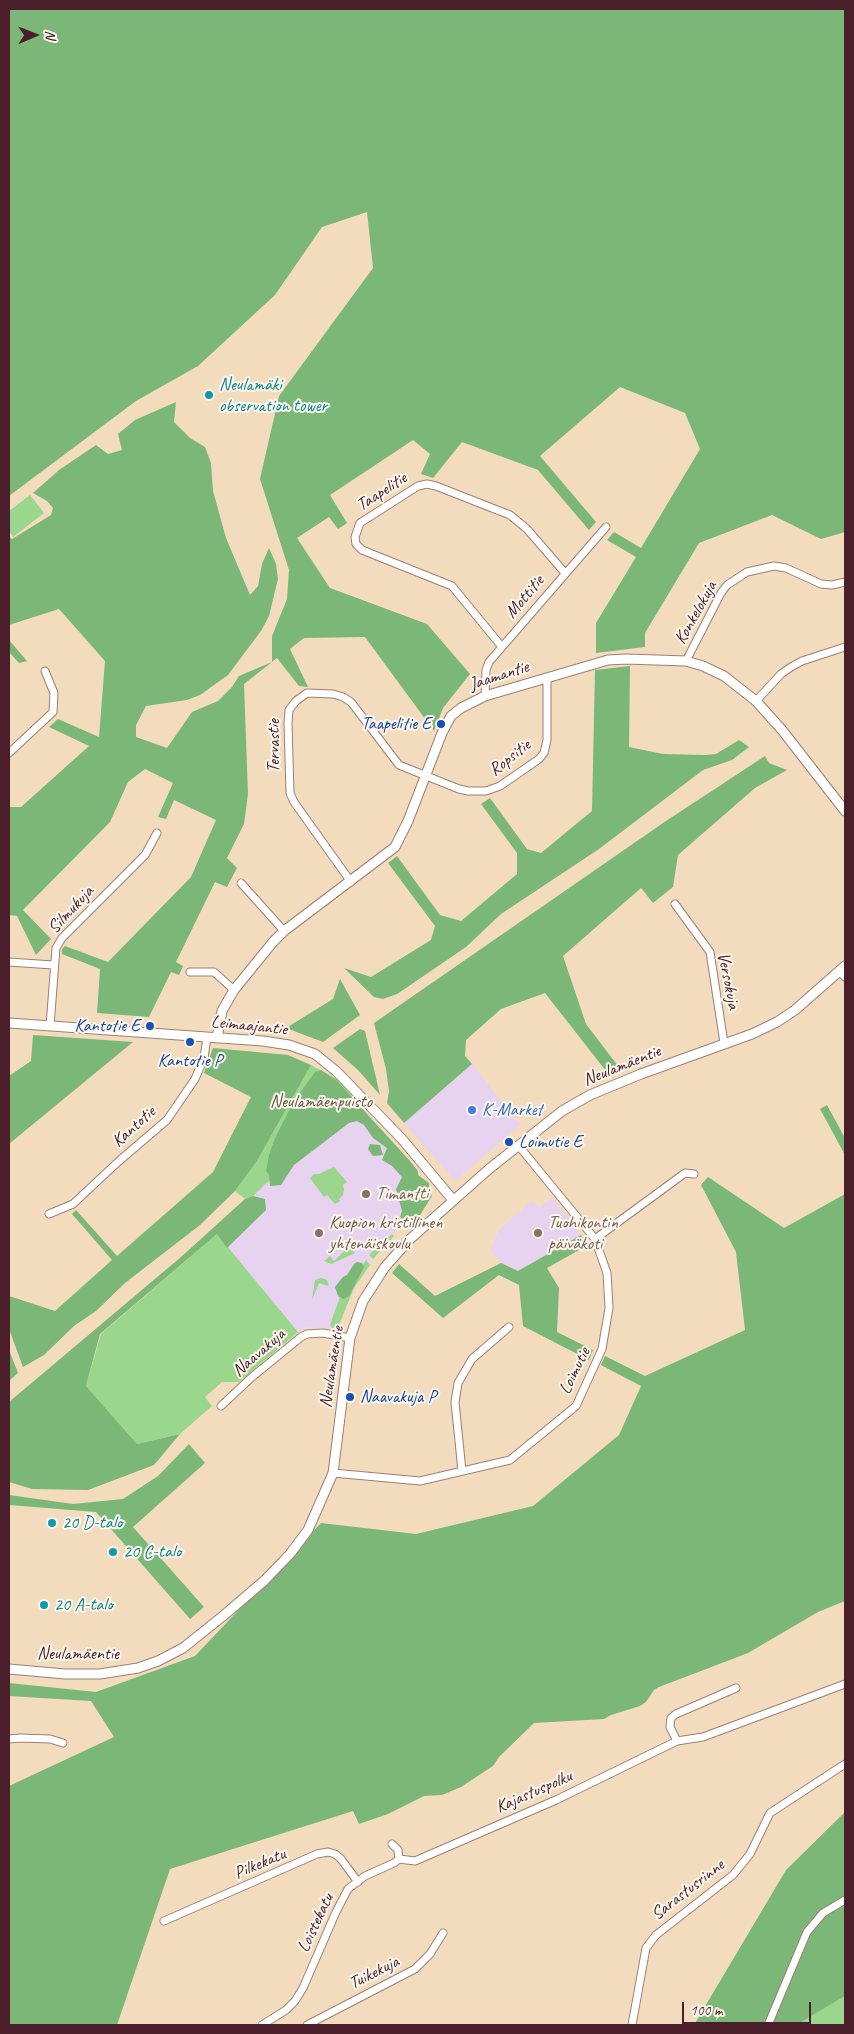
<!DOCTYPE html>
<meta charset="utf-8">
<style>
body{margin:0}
#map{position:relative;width:854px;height:2034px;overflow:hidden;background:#f3dcbd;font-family:Caveat,sans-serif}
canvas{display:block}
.frame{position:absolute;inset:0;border:10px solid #4a1f2b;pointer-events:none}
.north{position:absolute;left:10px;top:10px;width:50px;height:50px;-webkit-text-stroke:4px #fbf7ec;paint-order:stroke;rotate:89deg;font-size:14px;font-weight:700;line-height:20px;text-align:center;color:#4a1f2b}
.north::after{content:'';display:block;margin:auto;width:18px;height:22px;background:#4a1f2b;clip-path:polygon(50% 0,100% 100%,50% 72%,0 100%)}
.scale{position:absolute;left:682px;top:2002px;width:129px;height:22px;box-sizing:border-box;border:2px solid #4a1f2b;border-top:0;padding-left:6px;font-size:15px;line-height:18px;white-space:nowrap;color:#4a1f2b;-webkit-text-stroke:4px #fbf7ec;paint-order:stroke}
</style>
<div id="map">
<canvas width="854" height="2034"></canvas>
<div class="frame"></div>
<div class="north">N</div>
<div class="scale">100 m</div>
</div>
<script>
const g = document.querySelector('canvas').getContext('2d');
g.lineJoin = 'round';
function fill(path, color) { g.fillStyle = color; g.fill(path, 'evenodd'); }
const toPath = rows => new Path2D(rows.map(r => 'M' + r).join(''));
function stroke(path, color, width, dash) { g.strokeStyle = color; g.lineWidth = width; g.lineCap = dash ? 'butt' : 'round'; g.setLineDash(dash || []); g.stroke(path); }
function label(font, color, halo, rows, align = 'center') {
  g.font = font + ' Caveat,sans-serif'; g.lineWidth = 4; g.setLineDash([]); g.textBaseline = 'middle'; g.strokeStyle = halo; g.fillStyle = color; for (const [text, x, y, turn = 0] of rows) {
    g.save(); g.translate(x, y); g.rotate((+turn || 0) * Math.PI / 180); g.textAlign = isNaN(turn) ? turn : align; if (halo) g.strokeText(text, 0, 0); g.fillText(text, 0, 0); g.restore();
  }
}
const built = toPath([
 [472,1064,520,1125,455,1181,404,1123],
 [361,1106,413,1168,409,1217,378,1250,353,1288,338,1329,307,1327,298,1332,227,1248,266,1210,265,1199,253,1196,270,1180,328,1131],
 [552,1197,581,1235,518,1271,501,1263,490,1250,499,1230,532,1201,539,1208]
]);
const green = toPath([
 [30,495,44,513,13,537,9,531,9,511],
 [311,1065,337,1079,361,1106,328,1131,271,1179,253,1196,245,1199,235,1191,257,1161],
 [334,1167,347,1182,343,1185,344,1189,343,1195,339,1199,340,1201,335,1204,327,1195,324,1197,310,1178,314,1174,319,1174],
 [217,1234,298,1332,239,1382,222,1382,205,1397,212,1406,180,1434,137,1444,86,1386,101,1334],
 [392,1234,394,1236,373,1259,369,1255],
 [349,1246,355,1253,331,1264,324,1261,330,1256,334,1261],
 [366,1260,370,1265,354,1288,337,1330,334,1330,330,1325,341,1294],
 [321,1278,327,1280,329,1285,328,1286,319,1283,312,1300,315,1280],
 [845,1996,845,2025,796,2025,797,2024]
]);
const forest = toPath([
 [9,9,845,9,845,532,821,539,772,515,699,543,645,633,645,647,596,653,596,623,636,557,607,540,614,532,641,548,700,449,685,413,620,387,540,456,596,522,589,530,538,470,462,442,433,478,421,474,430,454,413,440,330,495,347,523,338,529,329,517,297,538,330,588,427,624,470,674,443,708,434,731,365,637,304,638,290,649,308,687,299,686,277,658,244,684,248,794,244,824,227,858,237,868,227,887,215,882,176,962,183,966,179,975,171,972,149,1017,97,1013,100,969,62,954,62,949,65,946,108,962,191,877,216,820,174,800,166,819,158,817,173,783,145,769,128,782,110,822,23,910,51,939,36,955,17,916,9,915,9,807,21,807,89,746,49,727,58,719,99,737,105,661,59,609,9,625,9,537,12,539,51,515,53,508,47,501,33,493,59,470,96,445,108,454,122,450,118,434,135,420,176,402,174,422,190,438,205,447,211,463,213,491,226,538,250,595,258,586,262,564,269,548,276,564,278,579,269,616,261,631,228,675,200,695,187,700,146,706,136,725,136,737,167,748,192,712,218,701,232,687,239,676,272,662,272,636,287,599,289,570,260,479,279,396,373,268,367,212,322,227,275,295,198,366,136,401,9,496],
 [9,640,27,661,19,663,9,652],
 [630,666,629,747,663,754,705,755,716,754,739,740,749,747,732,760,703,770,599,849,501,914,466,947,406,988,397,994,383,999,374,997,344,968,371,977,431,940,435,926,388,863,397,856,440,915,461,921,517,874,517,853,481,804,490,798,527,849,541,853,592,811,595,670],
 [765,756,769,763,787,770,755,788,678,855,673,887,653,903,641,888,563,956,586,1024,618,1066,606,1071,545,993,501,1009,466,1040,465,1056,472,1064,404,1123,387,1103,389,1091,386,1069,374,1023,663,823],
 [340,979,360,1015,323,1042,286,1028,333,999],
 [360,1029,365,1031,380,1095,358,1070,333,1048],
 [33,1035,133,1042,9,1144,9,1076,31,1061],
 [213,1048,288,1055,311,1065,257,1161,235,1191,200,1225,125,1283,96,1311,74,1326,44,1355,23,1367,9,1329,9,1296,55,1311,112,1260,72,1214,76,1210,117,1256,213,1172,251,1097,204,1073],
 [321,1070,337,1081,410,1161,418,1171,418,1175,429,1183,429,1191,432,1196,420,1215,407,1222,400,1217,402,1211,396,1189,402,1177,392,1166,382,1160,387,1148,373,1138,364,1125,357,1121,349,1123,294,1165,281,1185,270,1186,269,1175,266,1171,269,1155,275,1138,294,1101,315,1072],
 [827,1105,845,1138,845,1155,820,1109],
 [370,1144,380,1145,383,1155,373,1156,368,1149],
 [708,1177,784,1228,845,1194,845,1601,818,1612,748,1653,659,1687,654,1690,646,1702,640,1706,611,1715,604,1719,534,1723,499,1757,493,1766,461,1787,442,1795,424,1796,388,1814,359,1824,353,1811,170,1869,117,2025,9,2025,9,1786,114,1737,91,1701,9,1696,9,1683,96,1692,195,1656,321,1523,416,1534,533,1506,619,1435,641,1386,601,1365,605,1356,645,1376,745,1330,736,1252,701,1185],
 [253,1196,265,1199,266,1210,227,1248,217,1234,100,1334,86,1386,137,1444,180,1434,154,1465,88,1490,32,1489,9,1482,9,1402,181,1257,245,1199],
 [581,1235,588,1245,547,1268,559,1288,557,1332,593,1350,589,1360,523,1326,519,1285,499,1275,443,1318,392,1273,399,1264,435,1296,501,1263,518,1271],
 [357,1262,362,1263,364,1267,349,1296,343,1299,338,1296,335,1287,343,1277,347,1275,354,1264],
 [9,1350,18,1373,9,1381],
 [189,1444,205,1463,133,1527,204,1607,190,1619,96,1512,9,1505,9,1495,73,1504,123,1499,158,1476],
 [845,1812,845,1996,796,2025,694,2025,786,1870]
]);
const minor = toPath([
 [502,647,452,586,362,550,356,544,355,537,360,523,418,486,427,484,436,486,510,515,527,529,565,573],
 [686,661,721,593,727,585,747,572,774,566,786,568,821,584,832,585,845,582],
 [485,696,486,670,489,662,606,527],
 [756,701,781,674,791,667,802,661,845,647],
 [9,753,53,712,54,693,45,671],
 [351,882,294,802,290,793,288,723,289,710,296,701,307,693,333,694,343,697,351,702,399,765,459,789,468,791,486,791,500,786,539,759,544,753,547,740,547,678],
 [241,883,284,931],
 [675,904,710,952,724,1043],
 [9,962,53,965],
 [190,972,214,972,234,990],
 [840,972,845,977],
 [50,1026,56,948,62,938,145,855,157,833],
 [49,1214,73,1204,119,1161,167,1120,195,1079,204,1058,207,1037],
 [595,1239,685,1173,694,1174],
 [221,1406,252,1377,301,1337,307,1334,323,1333,350,1338],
 [462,1471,455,1402,458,1383,472,1359,509,1327],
 [333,1473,420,1481,510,1460,576,1406,602,1349,609,1308,607,1273,595,1239,518,1145],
 [736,1688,676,1714,671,1718,670,1727,677,1741,703,1737,845,1684],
 [9,1739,20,1738,50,1739,63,1743],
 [399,1859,415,1861,556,1800,677,1741],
 [164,1921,317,1854,328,1852,335,1854,341,1859,358,1882],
 [262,2025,286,2010,295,2001,303,1988,336,1912,348,1889,365,1876,394,1863,399,1859,398,1850,392,1844],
 [307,2025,415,1969,430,1954,443,1933],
 [632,2025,646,1948,656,1935,733,1875,750,1854,770,1813,845,1764],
 [768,2025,807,1932,823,1913,845,1900]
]);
const tertiary = toPath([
 [9,1023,263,1041,289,1045,315,1054,336,1071,402,1139,453,1200],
 [217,1038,222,1011,234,990,273,942,284,931,395,847,408,821,442,733,451,716,461,708,485,696,608,660,626,659,686,661,703,666,724,676,756,701,782,730,845,811],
 [9,1669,65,1674,100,1674,138,1668,158,1661,183,1648,223,1616,264,1581,290,1554,308,1530,333,1473,350,1338,363,1301,385,1267,409,1240,489,1169,562,1111,590,1095,641,1074,752,1034,777,1022,795,1010,845,966]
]);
const markers = [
 [209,395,5,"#0f9aa8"],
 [441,724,5,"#1a4fb4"],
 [150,1026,5,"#1a4fb4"],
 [190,1042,5,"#1a4fb4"],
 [472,1110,5,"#3f7fe0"],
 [509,1142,5,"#1a4fb4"],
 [366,1194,5,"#8d6e63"],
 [319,1233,5,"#8d6e63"],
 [538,1233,5,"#8d6e63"],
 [350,1397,5,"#1a4fb4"],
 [52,1523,5,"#0f9aa8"],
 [113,1552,5,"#0f9aa8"],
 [44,1605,5,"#0f9aa8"]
];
const cultureNames = [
 ["Neulamäki",219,385],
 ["observation tower",219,406],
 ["20 D-talo",62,1523],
 ["20 C-talo",123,1552],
 ["20 A-talo",54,1605]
];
const streetNames = [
 ["Taapelitie",382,492,-33],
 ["Mottitie",525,597,-50],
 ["Konkelokuja",696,613,-61],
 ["Jaamantie",499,676,-18],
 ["Tervastie",274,746,-90],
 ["Ropsitie",510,758,-38],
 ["Silmukuja",71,910,-47],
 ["Versokuja",728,981,79],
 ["Leimaajantie",249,1026,6],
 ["Neulamäentie",622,1066,-22],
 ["Kantotie",134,1127,-42],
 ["Naavakuja",259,1353,-41],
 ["Neulamäentie",332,1367,-81],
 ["Loimutie",575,1371,-64],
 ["Neulamäentie",78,1654],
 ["Kajastuspolku",534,1792,-24],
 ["Pilkekatu",260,1864,-23],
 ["Sarastusrinne",688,1890,-38],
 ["Loistekatu",316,1923,-65],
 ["Tuikekuja",374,1973,-27]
];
const transitNames = [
 ["Taapelitie E",431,724],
 ["Kantotie E",140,1026],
 ["Kantotie P",190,1061,"center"],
 ["Loimutie E",519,1142,"left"],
 ["Naavakuja P",360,1397,"left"]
];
const parkNames = [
 ["Neulamäenpuisto",321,1102]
];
const shopNames = [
 ["K-Market",482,1110]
];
const educationNames = [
 ["Timantti",376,1194],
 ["Kuopion kristillinen",329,1223],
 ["yhtenäiskoulu",329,1244],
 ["Tuohikontin",548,1223],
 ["päiväkoti",548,1244]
];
fill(built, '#e7d2ef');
fill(green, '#9ad68b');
fill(forest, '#7bb777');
stroke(minor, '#9e7e74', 9);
stroke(tertiary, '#9e7e74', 11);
stroke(minor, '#fff', 7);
stroke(tertiary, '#fff', 9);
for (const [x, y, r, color] of markers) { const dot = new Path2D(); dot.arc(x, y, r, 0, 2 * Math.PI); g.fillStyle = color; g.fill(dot); stroke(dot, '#fbf7ec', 2); }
label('18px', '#0d838f', '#fbf7ec', cultureNames, 'left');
label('18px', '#4a1f2b', '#fbf7ec', streetNames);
label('18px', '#164399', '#fbf7ec', transitNames, 'right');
label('18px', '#625648', '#fbf7ec', parkNames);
label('18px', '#366cbe', '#fbf7ec', shopNames, 'left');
label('18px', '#785e54', '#fbf7ec', educationNames, 'left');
</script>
